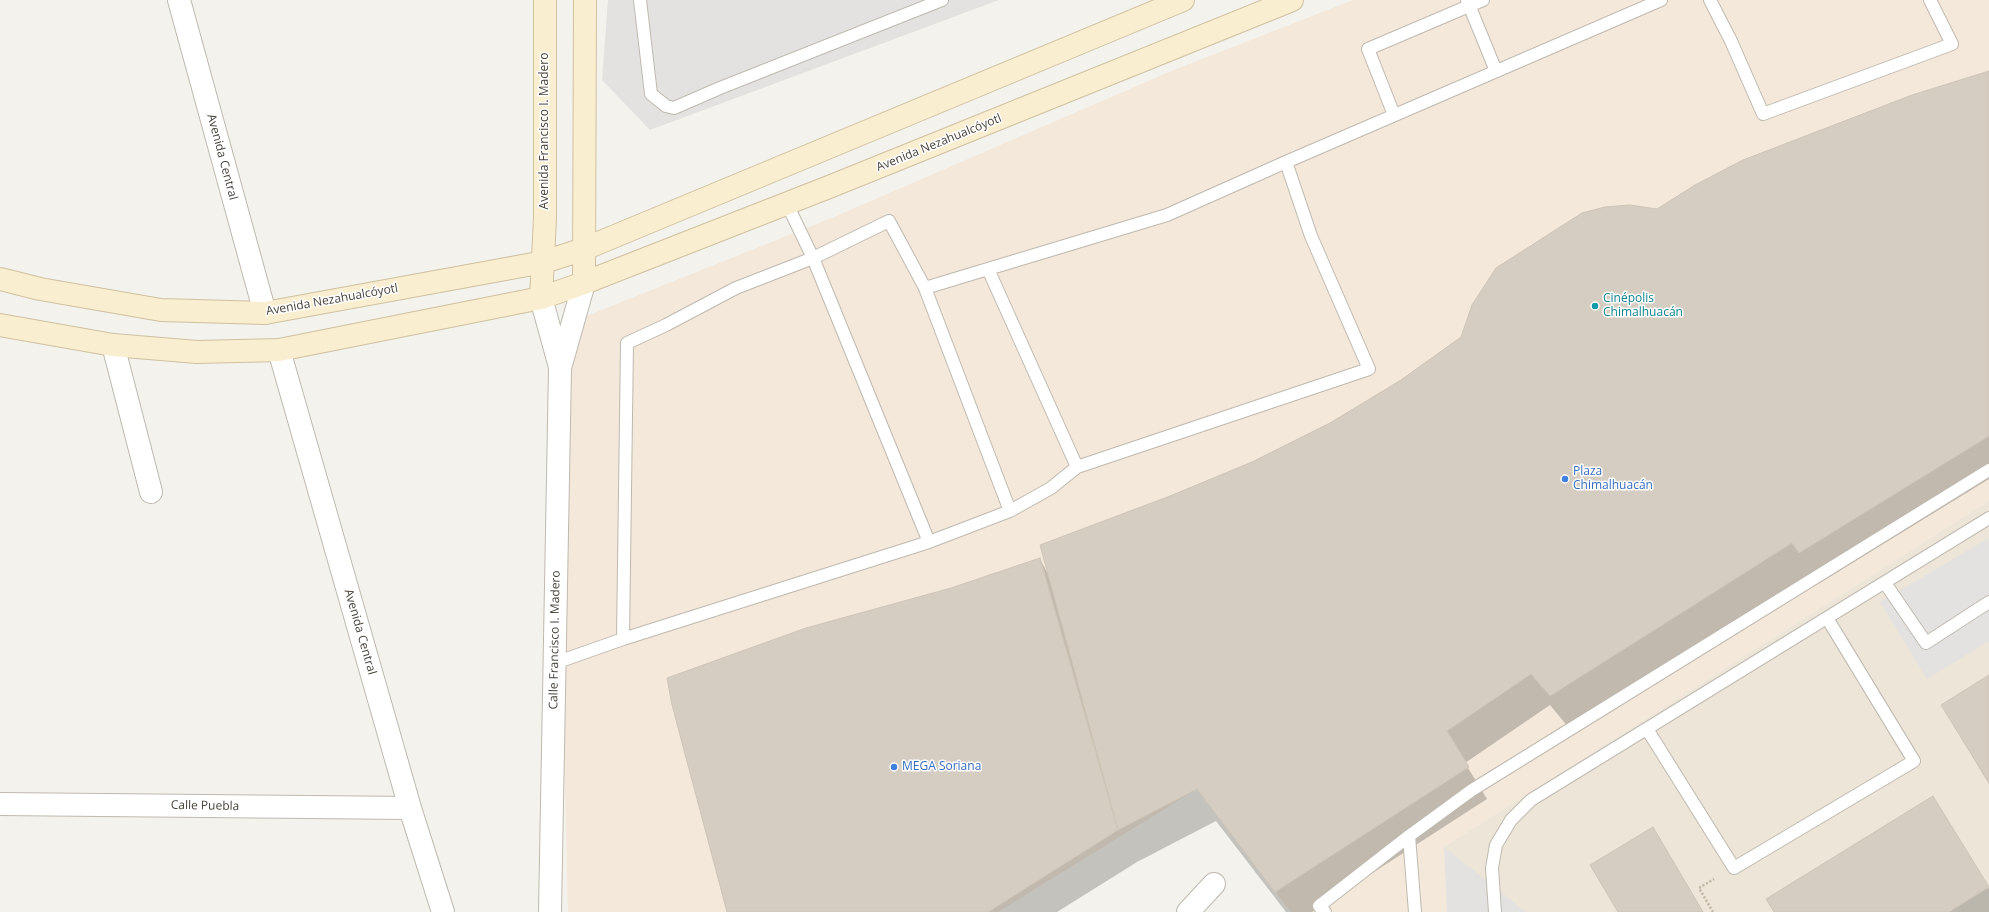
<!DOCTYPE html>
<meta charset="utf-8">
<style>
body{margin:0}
canvas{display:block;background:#f4f2ec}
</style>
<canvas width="1989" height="912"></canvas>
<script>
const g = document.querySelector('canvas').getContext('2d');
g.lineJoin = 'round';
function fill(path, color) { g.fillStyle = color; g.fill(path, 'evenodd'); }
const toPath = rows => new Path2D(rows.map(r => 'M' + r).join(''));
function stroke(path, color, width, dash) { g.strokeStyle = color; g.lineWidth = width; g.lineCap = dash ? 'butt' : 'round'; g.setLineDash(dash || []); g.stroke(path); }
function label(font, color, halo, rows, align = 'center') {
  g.font = font + ' "Open Sans",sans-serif'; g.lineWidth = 3; g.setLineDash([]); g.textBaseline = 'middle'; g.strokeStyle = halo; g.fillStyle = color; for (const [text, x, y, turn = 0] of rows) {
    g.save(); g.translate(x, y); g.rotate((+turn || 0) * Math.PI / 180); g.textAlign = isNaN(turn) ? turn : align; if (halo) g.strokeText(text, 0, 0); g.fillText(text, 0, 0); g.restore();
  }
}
const commercial = toPath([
 [1353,0,1989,0,1989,501,1444,847,1447,912,1291,912,1197,789,998,912,568,912,554,329,834,217,1169,72]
]);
const education = toPath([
 [1989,501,1989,912,1447,912,1444,847]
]);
const parking = toPath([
 [608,0,999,0,650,130,602,80],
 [1989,538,1989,641,1927,679,1880,602],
 [1444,847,1526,912,1447,912]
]);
const shadow = toPath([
 [1989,72,1989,479,1818,584,1811,574,1569,728,1550,705,1465,763,1487,799,1312,912,1286,912,1216,821,1137,862,1057,912,728,912,952,589,1040,559,1048,574,1171,497,1252,463,1330,424,1402,381,1657,210],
 [1989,676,1989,784,1942,705],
 [1932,797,1989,889,1989,912,1775,912]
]);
const building = toPath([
 [1989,71,1989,436,1799,553,1792,543,1550,696,1531,674,1447,731,1469,767,1275,892,1197,789,1118,830,1040,545,1170,496,1252,462,1330,423,1401,380,1461,337,1472,305,1496,268,1582,213,1605,207,1630,205,1657,209,1695,185,1743,160,1912,95,1989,71],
 [1040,558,1118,830,988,912,727,912,672,705,667,678,806,628,951,588,1040,558],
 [1989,675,1989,783,1941,705,1989,675],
 [1933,796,1989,887,1949,912,1774,912,1766,899,1933,796],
 [1653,827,1703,912,1618,912,1590,865,1653,827]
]);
const path = toPath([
 [1713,912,1699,888,1714,879]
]);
const service = toPath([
 [640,0,651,94,666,106,674,108,720,88,942,0],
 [1467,0,1496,71],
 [1710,0,1731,41,1763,114,1952,44,1930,0],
 [1394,115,1368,49,1483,0],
 [787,204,813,258,889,221,925,288,1167,215,1286,162,1661,0],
 [988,269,1077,467,1369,369,1311,236,1286,162],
 [925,288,1010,511,929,542,623,639,627,343,666,325,736,288,813,258,929,542],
 [1010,511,1051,488,1077,467],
 [1885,583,1926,643,1989,602],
 [555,663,623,639],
 [1647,729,1734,868,1914,761,1827,618],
 [1409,836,1415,912],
 [1325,912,1319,906,1409,836,1472,790,1989,470],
 [1495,912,1492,868,1496,845,1511,820,1531,800,1989,518]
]);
const minor = toPath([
 [179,0,265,313],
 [541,298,560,367],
 [113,345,151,492],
 [279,350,410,808,443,912],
 [0,804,410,808],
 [550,912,560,368,584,283],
 [1188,912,1214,884]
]);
const secondary = toPath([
 [0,279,40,289,161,310,265,313,544,262,584,249,1183,0],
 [584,283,585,0],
 [541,298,545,218,545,0],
 [0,325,113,345,197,352,279,350,541,298,584,283,829,187,1292,0]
]);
const markers = [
 [1595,306,4,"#0f9aa8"],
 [1565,479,4,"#3f7fe0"],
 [894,767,4,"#3f7fe0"]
];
const streetNames = [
 ["Avenida Francisco I. Madero",545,131,-90],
 ["Avenida Nezahualcóyotl",939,143,-22],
 ["Avenida Central",222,157,75],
 ["Avenida Nezahualcóyotl",332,300,-10],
 ["Avenida Central",360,632,74],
 ["Calle Francisco I. Madero",555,640,-89],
 ["Calle Puebla",205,806,1]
];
const cultureNames = [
 ["Cinépolis",1603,299],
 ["Chimalhuacán",1603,313]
];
const shopNames = [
 ["Plaza",1573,472],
 ["Chimalhuacán",1573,486],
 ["MEGA Soriana",902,767]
];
fill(commercial, '#f3e8da');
fill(education, '#ece5d8');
fill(parking, '#e4e2e0');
fill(shadow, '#0003');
fill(building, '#d5cdc2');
stroke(building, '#cfc5b6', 1);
stroke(service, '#bfb9af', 14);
stroke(minor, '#bfb9af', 24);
stroke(secondary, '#cfc1a0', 24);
stroke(path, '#c0b4a2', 2.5, [2, 2]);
stroke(service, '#fff', 12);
stroke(minor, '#fff', 22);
stroke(secondary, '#faeed1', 22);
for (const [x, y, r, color] of markers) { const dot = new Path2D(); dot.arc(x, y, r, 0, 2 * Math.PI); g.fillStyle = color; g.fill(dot); stroke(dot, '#fff', 1.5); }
label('12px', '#48423a', '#fff', streetNames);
label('12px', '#0d838f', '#fff', cultureNames, 'left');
label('12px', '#366cbe', '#fff', shopNames, 'left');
</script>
